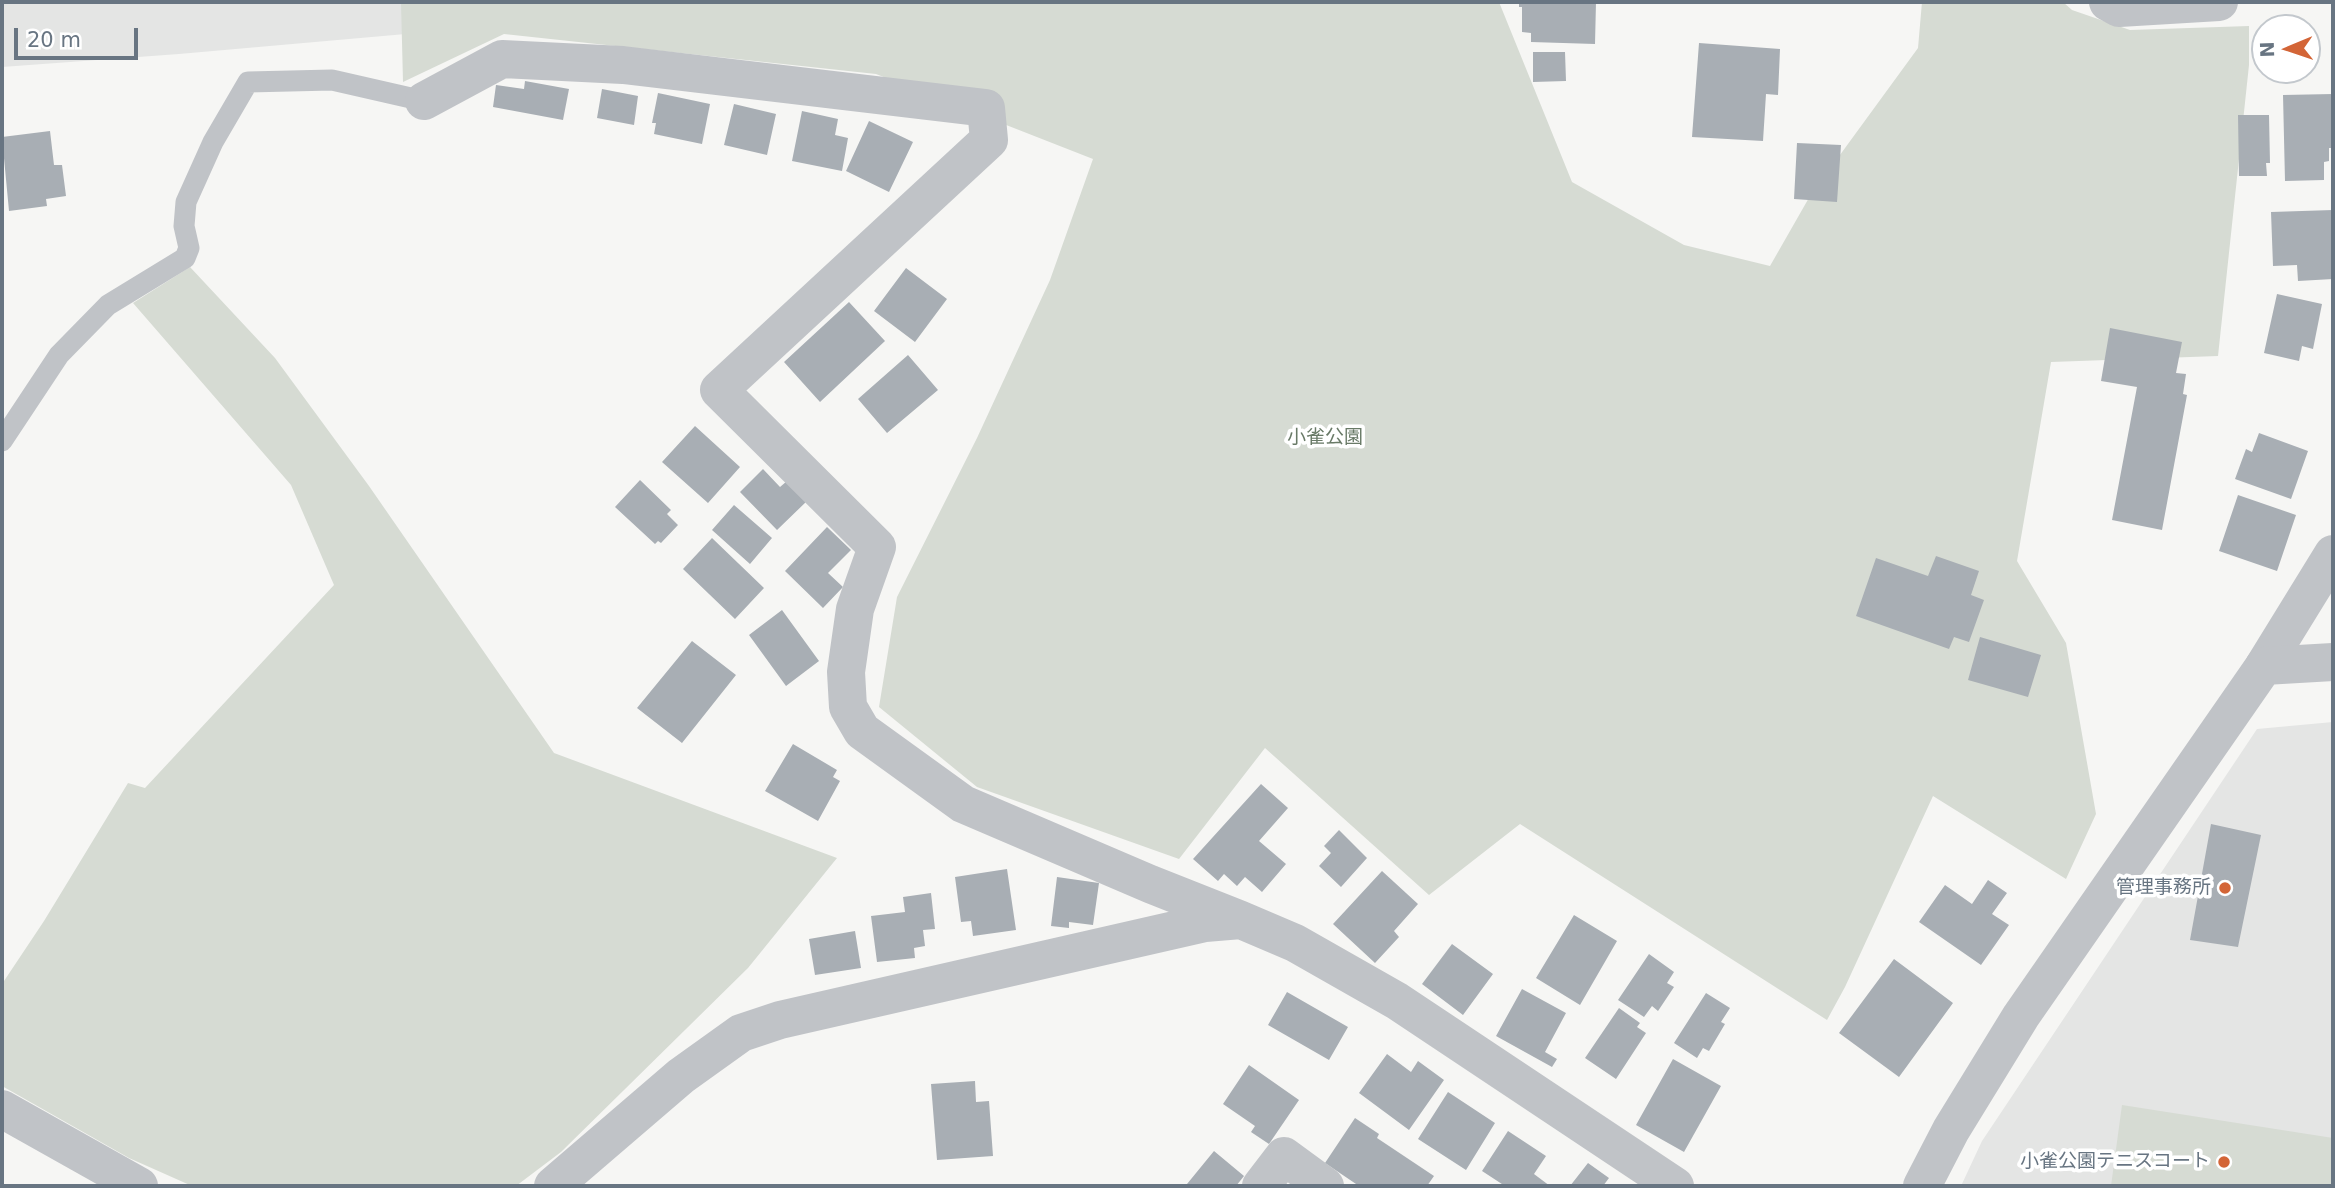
<!DOCTYPE html>
<meta charset="utf-8">
<style>
body{margin:0}
#map{position:relative;width:2335px;height:1188px;overflow:hidden;background:#f6f6f4;font-family:"DejaVu Sans",sans-serif}
canvas{display:block}
.frame{position:absolute;inset:0;border:4px solid #687582;pointer-events:none}
.north{position:absolute;left:2251px;top:14px;width:70px;height:70px;box-sizing:border-box;background:#fff;border:2px solid #c3c8cd;border-radius:50%;rotate:268deg;font-size:19px;font-weight:700;line-height:28px;text-align:center;color:#687582}
.north::after{content:'';display:block;margin:auto;width:24px;height:32px;background:#d36537;clip-path:polygon(50% 0,100% 100%,50% 72%,0 100%)}
.scale{position:absolute;left:14px;top:28px;width:124px;height:32px;box-sizing:border-box;border:4px solid #687582;border-top:0;padding-left:9px;font-size:21px;line-height:24px;white-space:nowrap;color:#687582;-webkit-text-stroke:5px #fff;paint-order:stroke}
</style>
<div id="map">
<canvas width="2335" height="1188"></canvas>
<div class="frame"></div>
<div class="north">N</div>
<div class="scale">20 m</div>
</div>
<script>
const g = document.querySelector('canvas').getContext('2d');
g.lineJoin = 'round';
function fill(path, color) { g.fillStyle = color; g.fill(path, 'evenodd'); }
const toPath = rows => new Path2D(rows.map(r => 'M' + r).join(''));
function stroke(path, color, width, dash) { g.strokeStyle = color; g.lineWidth = width; g.lineCap = dash ? 'butt' : 'round'; g.setLineDash(dash || []); g.stroke(path); }
function label(font, color, halo, rows, align = 'center') {
  g.font = font + ' "DejaVu Sans","Noto Sans JP",sans-serif'; g.lineWidth = 7; g.setLineDash([]); g.textBaseline = 'middle'; g.strokeStyle = halo; g.fillStyle = color; for (const [text, x, y, turn = 0] of rows) {
    g.save(); g.translate(x, y); g.rotate((+turn || 0) * Math.PI / 180); g.textAlign = isNaN(turn) ? turn : align; if (halo) g.strokeText(text, 0, 0); g.fillText(text, 0, 0); g.restore();
  }
}
const built = toPath([
 [2,2,586,2,587,18,179,54,2,67],
 [2333,722,2333,1186,1961,1186,1982,1141,2257,729]
]);
const green = toPath([
 [401,2,1499,2,1572,182,1684,245,1770,266,1810,196,1918,48,1922,2,2063,2,2072,10,2130,30,2249,26,2249,65,2218,356,2051,362,2017,561,2066,643,2096,814,2066,879,1933,796,1845,987,1827,1020,1520,824,1429,895,1265,748,1179,859,977,787,879,707,897,597,977,438,1050,280,1093,159,876,74,504,34,403,82],
 [190,267,275,358,369,486,554,753,837,858,748,968,561,1152,516,1186,192,1186,129,1158,2,1086,2,984,44,921,128,783,145,788,334,585,291,485,133,303],
 [2122,1105,2333,1138,2333,1186,2111,1186]
]);
const building = toPath([
 [1519,2,1596,2,1595,44,1531,42,1531,33,1522,32,1522,7,1519,7],
 [1699,43,1780,49,1778,95,1766,94,1763,141,1692,137],
 [1533,52,1565,52,1566,81,1533,82],
 [525,81,569,89,563,120,493,107,496,85,524,89],
 [602,89,638,96,634,125,597,118],
 [658,93,710,104,702,144,654,134,656,123,652,123],
 [2333,94,2333,148,2329,148,2329,161,2324,162,2324,180,2285,181,2283,95],
 [734,104,776,114,767,155,724,145],
 [802,111,838,119,835,135,848,138,842,171,792,161],
 [2238,115,2269,115,2270,163,2266,163,2267,176,2239,176],
 [869,121,913,142,889,192,846,171],
 [50,131,54,165,62,165,66,196,46,199,47,206,9,211,2,137],
 [1797,143,1841,145,1837,202,1794,199],
 [2333,210,2333,279,2298,281,2297,265,2273,266,2271,212],
 [906,268,947,299,915,342,874,311],
 [2277,294,2322,304,2313,349,2302,346,2299,361,2264,353],
 [849,302,885,341,820,402,784,362],
 [2110,328,2182,342,2176,373,2186,374,2183,394,2187,395,2162,530,2112,520,2137,387,2101,381],
 [908,355,938,390,887,433,858,399],
 [695,426,740,467,708,503,662,462],
 [2259,433,2308,451,2291,499,2235,479,2246,449,2252,452],
 [763,469,780,487,787,481,807,501,777,530,740,492],
 [640,480,671,510,667,514,678,525,661,543,658,541,655,544,615,507],
 [2238,495,2296,515,2277,571,2219,551],
 [734,505,772,538,750,564,712,530],
 [827,527,851,550,828,573,843,587,823,608,785,571],
 [712,538,764,588,735,619,683,569],
 [1936,556,1979,571,1971,595,1984,600,1969,642,1954,637,1949,649,1856,616,1876,558,1928,576],
 [782,610,819,661,786,686,749,635],
 [1980,637,2041,655,2028,697,1968,680],
 [692,641,736,675,682,743,637,708],
 [793,744,837,770,833,777,840,781,818,821,765,791],
 [1261,784,1288,808,1259,841,1286,864,1262,892,1245,877,1237,886,1224,874,1218,881,1193,859],
 [2211,824,2261,835,2238,947,2190,940],
 [1339,830,1367,858,1341,887,1319,866,1331,853,1324,846],
 [1007,869,1016,930,973,936,971,921,961,922,955,877],
 [1382,871,1418,904,1394,931,1399,937,1375,963,1333,924],
 [1057,877,1099,883,1093,925,1069,922,1069,928,1051,926],
 [1988,880,2007,893,1992,914,2009,925,1981,965,1919,922,1945,885,1972,904],
 [931,893,935,929,923,930,925,946,914,948,915,958,877,962,871,916,905,912,903,897],
 [1574,915,1617,941,1580,1005,1536,978],
 [855,931,861,968,815,975,809,939],
 [1452,944,1493,974,1463,1015,1422,984],
 [1649,954,1674,972,1667,983,1674,987,1658,1011,1652,1006,1644,1017,1618,1000],
 [1894,959,1953,1003,1899,1077,1839,1033],
 [1522,989,1566,1013,1545,1052,1557,1059,1552,1067,1496,1036],
 [1287,992,1348,1027,1329,1060,1268,1025],
 [1706,993,1730,1008,1721,1022,1725,1024,1709,1051,1703,1048,1697,1058,1674,1043],
 [1619,1008,1640,1023,1637,1027,1646,1033,1616,1079,1585,1058],
 [1387,1054,1411,1072,1418,1061,1444,1080,1409,1130,1359,1093],
 [1673,1059,1721,1086,1684,1152,1636,1125],
 [1249,1065,1299,1100,1269,1144,1251,1132,1255,1126,1223,1104],
 [975,1081,976,1102,989,1101,993,1156,937,1160,931,1084],
 [1448,1092,1495,1123,1466,1170,1418,1139],
 [1355,1118,1379,1134,1377,1138,1434,1176,1427,1186,1359,1186,1325,1163],
 [1508,1131,1546,1156,1534,1174,1550,1186,1505,1186,1482,1171],
 [1214,1151,1244,1176,1236,1186,1189,1186,1187,1184],
 [1588,1163,1609,1178,1603,1186,1570,1186]
]);
const service = toPath([
 [2,441,59,355,108,305,185,258,189,248,184,226,186,202,213,142,248,82,332,80,424,101]
]);
const minor = toPath([
 [2108,2,2119,8,2219,2],
 [424,101,502,59,623,65,986,108,989,140,719,390,877,547,855,609,846,672,848,707,862,731,963,804,1150,884,1241,920],
 [2264,666,2333,554],
 [2,1109,139,1186],
 [553,1186,681,1076,741,1033,780,1020,1205,923,1241,920,1295,943,1397,1001,1675,1186],
 [1261,1186,1284,1156,1325,1186]
]);
const tertiary = toPath([
 [1922,1186,1951,1130,2021,1016,2264,666,2333,662]
]);
const markers = [
 [2225,888,7,"#d36537"],
 [2224,1162,7,"#d36537"]
];
const parkNames = [
 ["小雀公園",1325,438]
];
const poiNames = [
 ["管理事務所",2211,888],
 ["小雀公園テニスコート",2210,1162]
];
fill(built, '#e4e5e4');
fill(green, '#d6dbd3');
fill(building, '#a8aeb4');
stroke(service, '#c0c3c7', 21);
stroke(minor, '#c0c3c7', 38);
stroke(tertiary, '#c0c3c7', 38);
for (const [x, y, r, color] of markers) { const dot = new Path2D(); dot.arc(x, y, r, 0, 2 * Math.PI); g.fillStyle = color; g.fill(dot); stroke(dot, '#fff', 2.5); }
label('19px', '#697a67', '#fff', parkNames);
label('19px', '#687582', '#fff', poiNames, 'right');
</script>
